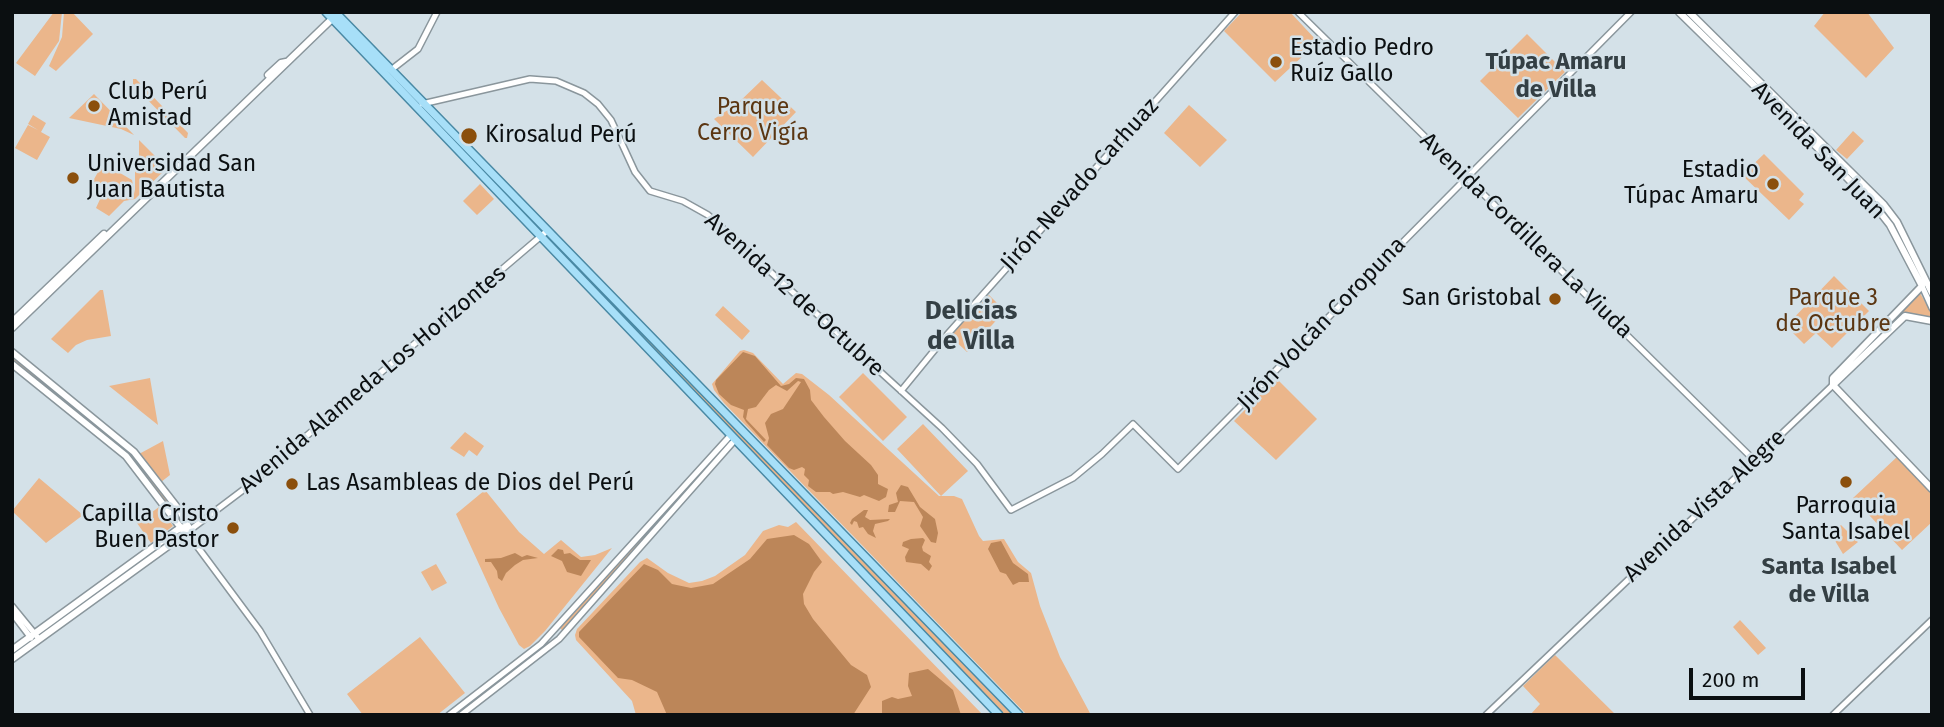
<!DOCTYPE html>
<meta charset="utf-8">
<style>
body{margin:0}
#map{position:relative;width:1944px;height:727px;overflow:hidden;background:#d4e1e8;font-family:"Fira Sans",sans-serif}
canvas{display:block}
.frame{position:absolute;inset:0;border:14px solid #0b0f11;pointer-events:none}
.scale{position:absolute;left:1689px;top:668px;width:116px;height:32px;box-sizing:border-box;border:4px solid #0b0f11;border-top:0;padding-left:9px;font-size:21px;line-height:24px;white-space:nowrap;color:#0b0f11;-webkit-text-stroke:5px #d4e1e8;paint-order:stroke}
</style>
<div id="map">
<canvas width="1944" height="727"></canvas>
<div class="frame"></div>
<div class="scale">200 m</div>
</div>
<script>
const g = document.querySelector('canvas').getContext('2d');
g.lineJoin = 'round';
function fill(path, color) { g.fillStyle = color; g.fill(path, 'evenodd'); }
const toPath = rows => new Path2D(rows.map(r => 'M' + r).join(''));
function stroke(path, color, width, dash) { g.strokeStyle = color; g.lineWidth = width; g.lineCap = dash ? 'butt' : 'round'; g.setLineDash(dash || []); g.stroke(path); }
function label(font, color, halo, rows, align = 'center') {
  g.font = font + ' "Fira Sans",sans-serif'; g.lineWidth = 5; g.setLineDash([]); g.textBaseline = 'middle'; g.strokeStyle = halo; g.fillStyle = color; for (const [text, x, y, turn = 0] of rows) {
    g.save(); g.translate(x, y); g.rotate((+turn || 0) * Math.PI / 180); g.textAlign = isNaN(turn) ? turn : align; if (halo) g.strokeText(text, 0, 0); g.fillText(text, 0, 0); g.restore();
  }
}
const green = toPath([
 [54,12,62,12,59,41,35,76,16,63],
 [64,12,72,12,93,34,56,71,49,66,62,37],
 [1242,12,1290,12,1318,42,1275,82,1224,31],
 [1825,12,1867,12,1894,48,1866,78,1814,26],
 [1527,34,1565,72,1518,118,1480,81],
 [133,79,136,79,188,133,187,138,185,138,133,85],
 [762,80,796,112,753,157,714,119,737,104],
 [94,94,134,135,121,129,69,118],
 [1189,105,1227,140,1200,167,1164,133],
 [33,115,46,123,41,132,50,137,37,160,15,148,28,125,38,130,28,124],
 [1853,131,1864,141,1847,159,1836,150],
 [139,140,167,168,135,199,124,201,109,216,96,208,101,197,88,190,103,163,132,180,135,194,135,159,139,161],
 [1764,154,1804,194,1799,200,1804,204,1789,220,1742,175],
 [480,184,494,199,477,215,463,201],
 [552,238,1015,715,1005,715,548,241],
 [1834,276,1869,311,1832,348,1816,333,1804,344,1786,326],
 [100,290,103,290,111,336,87,340,76,345,68,353,51,339],
 [1920,293,1932,314,1932,320,1904,315,1901,312],
 [989,295,1005,311,967,352,950,336,977,306,989,317,979,306],
 [723,306,750,331,742,340,715,315],
 [744,350,753,353,783,384,796,373,802,374,829,395,939,496,954,496,962,499,979,536,983,541,1004,539,1018,562,1031,573,1040,606,1060,657,1091,715,1027,715,724,403,714,390,712,384,740,351],
 [12,356,124,447,176,511,182,520,181,523,127,455,12,361],
 [863,373,907,417,883,441,839,397],
 [150,378,158,425,109,386],
 [1276,378,1317,419,1276,460,1234,421],
 [923,424,968,471,941,496,897,449],
 [465,432,484,446,477,456,469,450,464,457,450,448],
 [163,441,170,475,161,482,139,454],
 [1898,456,1932,492,1932,522,1902,550,1853,498],
 [39,478,83,515,46,543,12,511],
 [485,490,519,532,544,554,561,540,581,557,595,555,612,548,545,631,530,646,524,649,519,645,499,608,456,514],
 [159,507,173,526,151,543,137,523],
 [796,522,983,715,636,715,632,701,576,640,575,635,577,629,640,562,647,558,668,573,689,583,702,581,715,576,745,555,763,531,779,525,788,527],
 [1841,525,1858,542,1843,554,1831,534],
 [647,533,649,535,563,631,560,628],
 [436,564,447,583,432,591,421,572],
 [1740,620,1766,648,1758,655,1733,627],
 [420,637,465,693,437,715,363,715,347,694],
 [1555,655,1616,715,1530,715,1540,704,1523,686]
]);
const water = toPath([
 [743,352,755,356,781,386,789,384,796,378,804,379,810,390,811,400,824,417,845,441,871,465,878,475,878,484,888,489,886,497,879,501,864,495,860,497,843,492,833,494,830,492,816,492,808,486,809,480,804,475,805,469,802,467,794,470,789,468,767,445,769,438,765,423,771,414,783,409,801,382,798,381,787,391,776,385,769,390,756,407,748,409,746,419,766,440,764,442,746,422,743,417,744,410,731,405,719,394,715,384,716,380],
 [901,485,908,487,920,507,935,519,938,533,936,543,931,542,920,526,923,517,914,502,900,501,895,512,888,512,889,505,898,502,896,493],
 [864,510,868,510,865,517,870,520,890,519,888,521,875,524,873,531,876,538,868,534,863,527,859,528,857,522,854,521,852,525,850,523,852,519],
 [794,535,809,544,822,562,814,572,803,594,804,604,813,619,851,665,867,675,871,687,853,715,667,715,657,692,632,680,618,678,579,637,579,632,644,564,658,570,672,584,691,588,713,584,750,559,767,539],
 [923,538,925,540,922,547,923,551,931,556,929,562,932,566,929,571,921,564,906,562,905,557,909,549,902,546,903,542,911,539],
 [1001,541,1013,563,1028,574,1029,582,1019,582,1013,585,1006,574,1000,572,988,549,991,543],
 [558,549,563,550,564,554,570,553,580,560,591,560,581,576,567,572,562,561,551,556],
 [515,553,522,557,527,555,538,558,523,560,515,565,506,573,502,581,498,578,497,571,491,562,485,562,485,559,501,558],
 [928,669,953,690,961,715,882,715,882,701,892,697,898,699,912,696,908,686,909,673]
]);
const tertiary = toPath([
 [1298,12,1754,460],
 [391,70,418,49,437,12],
 [422,104,530,79,556,81,584,93,598,104,611,120,635,172,650,191,683,201,708,215,942,428,977,464,1011,510,1073,478,1102,454,1133,424,1178,469,1631,12],
 [1922,286,1932,308],
 [901,391,946,336,1235,12],
 [190,530,243,490,547,231],
 [191,538,260,631,310,715],
 [12,606,39,639],
 [12,613,31,638],
 [449,715,541,644,730,436],
 [461,715,559,639,734,441],
 [1486,715,1833,385],
 [1833,715,1932,620]
]);
const secondary = toPath([
 [1679,12,1826,156,1879,211,1890,225,1922,286,1833,378,1833,385],
 [1689,12,1884,205,1897,222,1932,293],
 [268,75,281,63,286,62],
 [12,322,104,234],
 [12,328,335,16],
 [12,352,134,452,180,511,190,530,191,538],
 [12,364,126,456,181,528,191,538],
 [1833,385,1932,489],
 [1833,385,1905,316,1932,321],
 [12,650,177,530,184,527],
 [12,659,186,533]
]);
const primary = toPath([
 [326,12,999,715],
 [335,12,1019,715]
]);
const markers = [
 [1276,62,7,"#8b4f0c"],
 [94,106,7,"#8b4f0c"],
 [469,136,9,"#8b4f0c"],
 [73,178,7,"#8b4f0c"],
 [1773,184,7,"#8b4f0c"],
 [1555,299,7,"#8b4f0c"],
 [1846,482,7,"#8b4f0c"],
 [292,484,7,"#8b4f0c"],
 [233,528,7,"#8b4f0c"]
];
const poiNames = [
 ["Estadio Pedro",1290,49],
 ["Ruíz Gallo",1290,75],
 ["Club Perú",108,93],
 ["Amistad",108,119],
 ["Kirosalud Perú",485,136],
 ["Universidad San",87,165],
 ["Juan Bautista",87,191],
 ["Estadio",1759,171,"right"],
 ["Túpac Amaru",1759,197,"right"],
 ["San Gristobal",1541,299,"right"],
 ["Las Asambleas de Dios del Perú",306,484],
 ["Parroquia",1846,507,"center"],
 ["Santa Isabel",1846,533,"center"],
 ["Capilla Cristo",219,515,"right"],
 ["Buen Pastor",219,541,"right"]
];
const parkNames = [
 ["Parque",753,108],
 ["Cerro Vigía",753,134],
 ["Parque 3",1833,299],
 ["de Octubre",1833,325]
];
const streetNames = [
 ["Avenida San Juan",1818,151,46],
 ["Jirón Nevado Carhuaz",1080,185,-48],
 ["Avenida Cordillera La Viuda",1526,236,44],
 ["Avenida 12 de Octubre",794,295,42],
 ["Jirón Volcán Coropuna",1322,324,-46],
 ["Avenida Alameda Los Horizontes",373,380,-40],
 ["Avenida Vista Alegre",1705,506,-43]
];
const neighbourhoodNames = [
 ["Túpac Amaru",1556,62],
 ["de Villa",1556,90],
 ["Santa Isabel",1829,567],
 ["de Villa",1829,595]
];
const quarterNames = [
 ["Delicias",971,312],
 ["de Villa",971,342]
];
fill(green, '#ebb68b');
fill(water, '#bc8659');
stroke(tertiary, '#8a969c', 8);
stroke(secondary, '#8a969c', 9);
stroke(primary, '#4a89a4', 10);
stroke(tertiary, '#fff', 5);
stroke(secondary, '#fff', 6);
stroke(primary, '#a7dff8', 7);
for (const [x, y, r, color] of markers) { const dot = new Path2D(); dot.arc(x, y, r, 0, 2 * Math.PI); g.fillStyle = color; g.fill(dot); stroke(dot, '#d4e1e8', 2.5); }
label('23px', '#0b0f11', '#d4e1e8', poiNames, 'left');
label('23px', '#5b3612', '#d4e1e8', parkNames);
label('23px', '#0b0f11', '#d4e1e8', streetNames);
label('bold 24px', '#343f44', '#d4e1e8', neighbourhoodNames);
label('bold 26px', '#343f44', '#d4e1e8', quarterNames);
</script>
